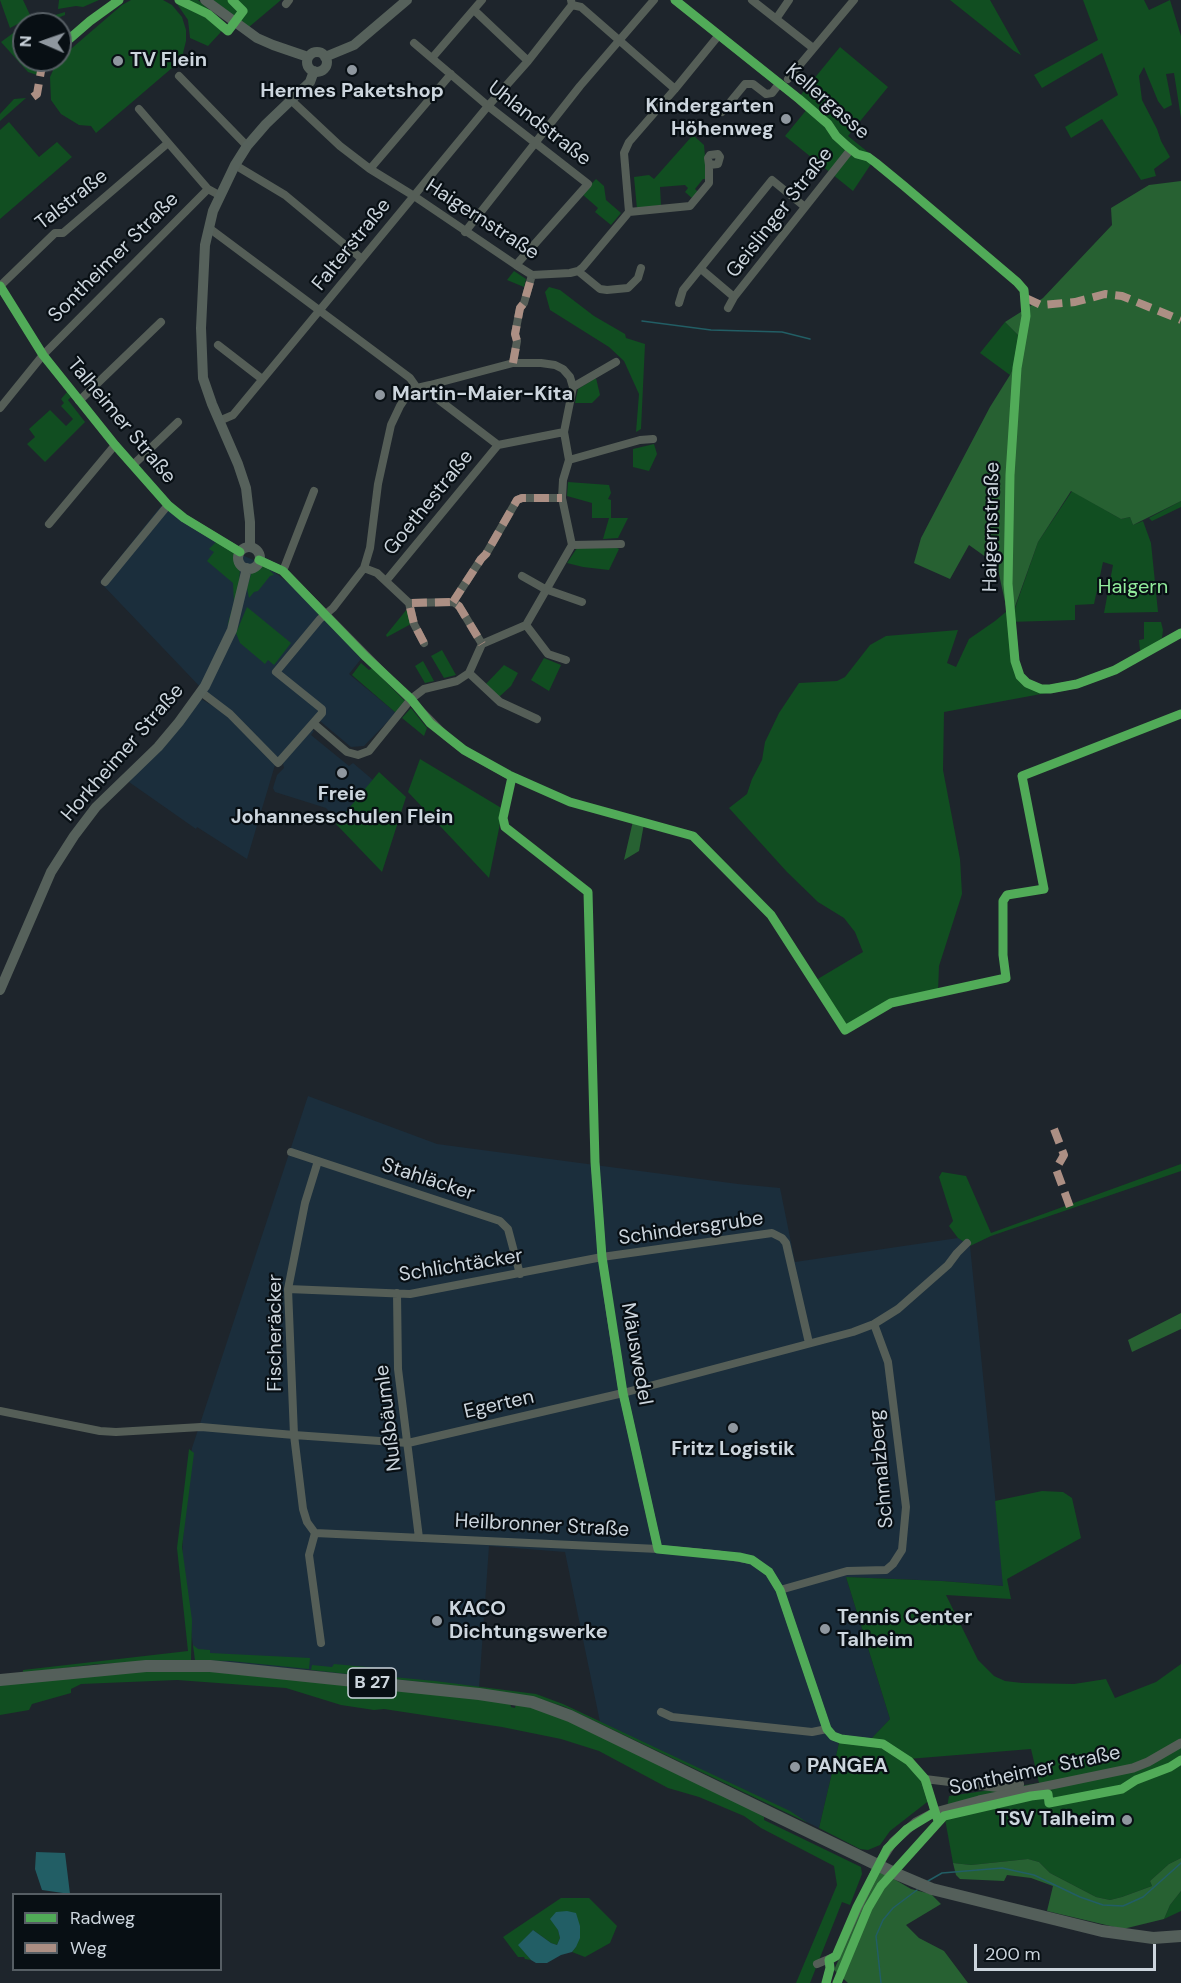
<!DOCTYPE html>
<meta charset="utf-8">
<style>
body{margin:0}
#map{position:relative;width:1181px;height:1983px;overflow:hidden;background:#1e252c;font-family:"DM Sans",sans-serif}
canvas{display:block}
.legend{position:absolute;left:12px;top:1893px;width:210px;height:78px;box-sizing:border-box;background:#080f14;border:2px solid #565e64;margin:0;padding:8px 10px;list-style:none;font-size:18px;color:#ccd5dd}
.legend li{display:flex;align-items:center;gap:12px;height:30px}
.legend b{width:30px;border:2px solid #565e64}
.north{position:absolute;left:12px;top:12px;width:60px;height:60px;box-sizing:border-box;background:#080f14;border:2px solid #565e64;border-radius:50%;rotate:272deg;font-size:16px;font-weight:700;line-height:24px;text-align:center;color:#ccd5dd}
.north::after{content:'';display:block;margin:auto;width:21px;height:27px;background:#8f979f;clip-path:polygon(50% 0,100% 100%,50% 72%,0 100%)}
.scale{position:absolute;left:974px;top:1944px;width:182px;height:27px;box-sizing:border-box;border:3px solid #ccd5dd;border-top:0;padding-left:8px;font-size:18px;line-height:21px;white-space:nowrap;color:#ccd5dd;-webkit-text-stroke:4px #080f14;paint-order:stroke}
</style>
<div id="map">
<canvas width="1181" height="1983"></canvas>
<ul class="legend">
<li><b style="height:8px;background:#51ab58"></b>Radweg</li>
<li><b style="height:8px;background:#ac8f84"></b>Weg</li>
</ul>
<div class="north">N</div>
<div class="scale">200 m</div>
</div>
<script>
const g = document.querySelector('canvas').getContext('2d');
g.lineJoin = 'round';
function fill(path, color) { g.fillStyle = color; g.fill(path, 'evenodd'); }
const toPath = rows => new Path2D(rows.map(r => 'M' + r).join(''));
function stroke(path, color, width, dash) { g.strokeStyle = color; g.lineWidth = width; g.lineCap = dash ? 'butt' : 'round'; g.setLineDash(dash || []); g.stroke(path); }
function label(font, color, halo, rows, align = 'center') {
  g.font = font + ' "DM Sans",sans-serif'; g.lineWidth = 4.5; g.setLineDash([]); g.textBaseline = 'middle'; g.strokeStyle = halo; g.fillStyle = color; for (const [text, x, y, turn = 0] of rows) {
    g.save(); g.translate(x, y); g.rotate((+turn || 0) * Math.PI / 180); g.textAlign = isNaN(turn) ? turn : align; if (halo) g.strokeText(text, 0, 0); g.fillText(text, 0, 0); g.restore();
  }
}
const built = toPath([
 [161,506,235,552,265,565,287,582,315,607,361,659,349,674,396,713,364,746,351,747,314,716,275,765,247,859,197,827,196,829,129,782,201,699,225,713,100,582],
 [312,730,314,731,311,735,349,766,353,763,373,780,339,821,326,808,275,792,273,788,277,775,284,768,283,763,309,732],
 [308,1096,437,1144,738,1184,780,1188,795,1262,958,1238,970,1246,1004,1586,942,1581,846,1577,890,1719,869,1741,839,1743,819,1828,600,1722,565,1552,489,1546,479,1688,391,1682,310,1670,195,1661,182,1560,185,1495,192,1448]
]);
const green = toPath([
 [0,0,23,0,31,17,10,28],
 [59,0,99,0,83,7,76,6,58,9],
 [131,0,163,0,172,5,182,17,186,30,186,41,183,53,186,56,96,133,91,126,79,125,61,114,51,100,50,77,55,66,65,54,122,5],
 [176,0,198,0,225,23,220,33,208,46,190,38,188,20,175,1],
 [213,0,281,0,249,27],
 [950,0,990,0,1021,55,1014,51],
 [1083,0,1144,0,1149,10,1170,0,1181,36,1181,118,1174,73,1166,74,1172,105,1164,109,1158,101,1144,67,1139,76,1142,100,1157,129,1161,141,1170,157,1154,169,1156,176,1141,180,1102,119,1071,138,1065,127,1118,95,1102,53,1042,88,1034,75,1098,40],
 [65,12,65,15,43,24,26,24],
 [24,25,24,60,43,61,37,75,28,72,1,42],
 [840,47,888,87,848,136,874,157,861,153,799,97],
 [26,98,0,121,0,114,14,99],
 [808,108,871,164,853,191,785,136],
 [9,122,39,157,57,142,72,157,0,219,0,130],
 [693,135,704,145,707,179,703,179,695,189,698,192,693,199,685,192,688,188,685,185,660,187,661,205,637,209,634,177,649,175,654,179],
 [596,179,604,186,606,200,621,213,611,225,595,212,598,208,582,194],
 [514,271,526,279,524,287,507,280],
 [549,287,560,290,594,316,625,334,626,338,645,344,641,429,636,432,639,394,624,361,609,347,550,310,545,292],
 [1005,322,1025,342,1010,375,980,353],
 [596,378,600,395,592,403,575,403,578,389],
 [67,392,71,397,68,400,85,422,45,462,27,444,35,437,29,429,50,410,66,426,73,419,61,406,64,403,61,399],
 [654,444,657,454,649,471,633,467,633,449],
 [568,482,609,485,611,493,608,499,611,500,611,518,628,518,618,538,603,539,609,518,592,518,592,503,567,496],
 [1072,491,1121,519,1130,517,1133,525,1143,521,1151,543,1158,612,1104,613,1113,565,1103,562,1094,604,1075,605,1075,620,1008,622,1026,686,1034,690,1044,692,1068,689,944,712,943,770,960,859,962,894,939,966,938,992,897,1000,842,1028,811,983,863,952,855,932,844,918,818,902,787,872,729,808,747,794,752,779,762,760,765,742,779,713,799,683,837,681,845,677,870,645,886,636,958,630,947,663,956,667,969,639,995,621,1007,611,1013,614,1038,542],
 [1181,501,1181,507,1152,521,1149,518],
 [217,541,235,552,235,560,240,569,239,583,232,615,227,626,234,603,233,583,207,561,214,552,209,549],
 [613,546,619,549,609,570,583,567,567,563,577,548],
 [265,565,274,575,270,576,258,591,254,592,249,598,247,588,252,571,259,566],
 [247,607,291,643,274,665,268,660,265,664,240,643,236,633],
 [407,609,411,624,387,637,386,635],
 [1144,622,1161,622,1163,630,1162,638,1143,651,1140,650,1139,640,1144,639],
 [442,650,456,675,444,678,431,656],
 [544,658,561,665,549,691,531,680],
 [423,661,434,681,425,683,415,666],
 [361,663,369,670,372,668,406,702,396,713,352,675],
 [504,665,518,673,511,686,499,697,485,685],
 [411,708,427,728,424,736,402,718],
 [420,759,503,809,489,878,408,792],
 [379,772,406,797,382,872,336,824],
 [1181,1164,1181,1171,991,1236,970,1246,958,1238,949,1226,953,1221,939,1177,942,1172,966,1176,991,1233],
 [189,1449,194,1453,182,1547,192,1620,191,1660,98,1664,23,1673,23,1670,188,1651,177,1548],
 [1042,1491,1063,1492,1072,1498,1081,1538,1007,1579,1011,1599,946,1595,978,1660,994,1676,1005,1681,1022,1683,1074,1684,1106,1679,1115,1698,1156,1682,1181,1664,1181,1858,1169,1864,1150,1881,1152,1886,1122,1897,1110,1900,1096,1897,1050,1873,1039,1862,1028,1859,971,1865,953,1863,945,1819,949,1796,1039,1783,1031,1749,908,1759,869,1741,890,1719,846,1577,942,1581,1003,1586,995,1501],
 [193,1645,198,1649,210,1650,210,1653,310,1658,309,1669,231,1661,195,1660],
 [334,1664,378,1668,385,1671,382,1676,435,1681,536,1694,563,1704,790,1811,808,1823,565,1707,546,1701,531,1697,421,1682,311,1670,312,1665,332,1667],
 [176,1668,510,1702,511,1707,515,1708,516,1702,544,1708,742,1802,764,1817,764,1820,861,1867,862,1874,850,1905,842,1902,810,1983,796,1983,837,1885,834,1866,761,1828,744,1816,699,1797,668,1788,599,1751,561,1739,502,1727,384,1709,374,1710,341,1705,286,1688,177,1680,81,1684,71,1689,71,1693,32,1704,29,1710,0,1715,0,1684],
 [857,1742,883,1744,894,1751,924,1780,931,1799,890,1831,880,1845,868,1850,860,1849,819,1828,839,1743],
 [1181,1891,1181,1911,1164,1919,1170,1905],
 [561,1898,589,1898,617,1926,610,1943,585,1957,572,1952,576,1947,558,1930,560,1938,557,1945,551,1943,533,1930,519,1945,531,1960,525,1959,524,1957,518,1957,503,1937]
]);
const forest = toPath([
 [1181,181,1181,501,1133,525,1130,517,1121,519,1071,491,1038,542,1012,615,1007,611,997,565,969,545,950,579,914,563,921,538,990,407,1010,375,1025,342,1005,322,1043,298,1112,225,1111,208,1149,185],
 [633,821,644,824,639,851,624,860],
 [1181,1313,1181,1329,1132,1352,1128,1340],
 [1181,1858,1181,1891,1170,1905,1164,1919,1123,1929,1047,1911,1053,1886,1031,1878,1007,1875,1004,1881,960,1879,956,1875,953,1863,971,1865,1028,1859,1039,1862,1050,1873,1096,1897,1110,1900,1122,1897,1152,1886,1150,1881,1169,1864],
 [878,1872,882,1872,911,1889,931,1894,941,1904,906,1925,919,1938,944,1951,968,1983,848,1983,834,1970]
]);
const water = toPath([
 [36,1852,65,1853,70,1894,42,1890,35,1869],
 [567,1911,576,1913,580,1926,580,1938,576,1947,572,1952,561,1955,547,1963,536,1963,531,1960,518,1945,533,1930,551,1943,557,1945,560,1938,558,1930,550,1919,556,1912]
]);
const stream = toPath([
 [642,321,711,330,782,332,810,339],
 [928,1881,942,1873,1002,1868,1034,1875,1080,1897,1103,1905,1123,1906,1143,1897,1181,1863],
 [881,1983,876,1936,883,1920,893,1908,917,1890]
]);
const minor = toPath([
 [675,0,799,99,828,124,836,136,847,146,857,154,868,157,876,163,904,186,1017,282,1024,290,1026,316,1017,368,1010,475,1008,584,1015,661,1020,676,1027,683,1041,689,1050,689,1077,684,1115,670,1181,633],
 [752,0,813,48],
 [286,4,289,0],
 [572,5,581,7,675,89],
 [474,10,528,61],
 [776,19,789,0],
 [414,43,488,106,588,184,516,265],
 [432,58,482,0],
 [179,76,247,146],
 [788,79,854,0],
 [292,101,340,146,370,169,414,196,516,265,532,275,570,273,578,271,583,267,629,212,624,153,629,142,675,89,719,35],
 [139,109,208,189,219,195],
 [722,112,745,84,753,84,766,94,772,93,779,84],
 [235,165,285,195,362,259],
 [370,169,451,74],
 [629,212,690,206,709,183,709,165,718,164,720,157,718,154,710,155,708,158,709,165],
 [209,228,410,378,417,388,430,385,439,400,498,445,564,432],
 [465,232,580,86,654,0],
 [701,269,734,297],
 [578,271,600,289,607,290,628,288,638,278,641,268],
 [0,286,43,355,115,445,168,505,184,518,240,552],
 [0,286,55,233,63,233,168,143],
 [679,303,683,290,772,180,805,207],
 [728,308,734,297,851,149],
 [218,345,262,379],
 [513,363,517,341,515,334,520,308,524,303,532,275],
 [573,387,616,362],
 [79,401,161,322],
 [0,408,43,355,208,189],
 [219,421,233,415,319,311,488,106,528,61,572,5,571,0],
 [569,460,640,440,653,439],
 [133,465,178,422],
 [49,524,115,445],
 [572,545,621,544],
 [259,560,283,571,446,736,464,750,512,777],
 [364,568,377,573,409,603,414,624,424,643],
 [283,571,314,491],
 [522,576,545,589,582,602],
 [386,581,498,445],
 [105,582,168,505],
 [453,602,481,559,486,554,517,500,522,498,562,498],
 [409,603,453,602,459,606,482,644],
 [526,625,548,654,566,660],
 [469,673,500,702,537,719],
 [201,692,230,714,278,763,322,713,322,709,276,672,320,619,333,608,364,568,370,548,378,484,391,425,400,406,408,394,417,388],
 [313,723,347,752,358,755,369,751,411,699,424,689,457,681,469,673,482,644,526,625,572,545,562,498,563,480,569,460,564,432,573,387,570,377,563,369,555,365,541,363,513,363,430,385],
 [291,1152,500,1221,508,1229,520,1274],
 [318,1161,305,1203,288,1289,294,1435,303,1509,307,1522,315,1533,658,1549,715,1554,752,1560,769,1572,780,1590,827,1729,833,1736,841,1739,883,1744,909,1761,925,1779,935,1812],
 [595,1162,602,1257,611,1318,623,1393,658,1549],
 [288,1289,410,1294,602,1257,772,1233,782,1238,786,1243,809,1343],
 [397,1293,398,1369,419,1538],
 [0,1411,100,1431,116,1432,201,1427,294,1435,408,1443,623,1393,853,1332,874,1324,898,1309,948,1265,957,1253,967,1243],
 [315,1533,309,1555,321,1643],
 [780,1590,847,1571,886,1570,893,1564,902,1550,906,1507,888,1362,874,1324],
 [661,1712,672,1717,812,1732,827,1729],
 [925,1779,998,1788,1020,1784],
 [817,1964,836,1956,878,1865],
 [826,1983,830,1968,829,1960]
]);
const tertiary = toPath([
 [878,1865,893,1842,916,1822,935,1812,979,1800,1133,1768,1148,1762,1181,1743]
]);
const secondary = toPath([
 [205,0,257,38,273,45,308,57],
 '307 62a10 10 0 1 1 20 0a10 10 0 1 1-20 0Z',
 [325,57,354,45,407,0],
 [250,547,250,522,246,488,238,464,212,404,203,378,201,328,205,245,213,211,235,165,247,146,266,124,310,82,314,71],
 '238 558a11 11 0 1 1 22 0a11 11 0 1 1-22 0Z',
 [0,990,51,872,74,836,96,807,158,747,179,722,205,686,232,630,247,568]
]);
const primary = toPath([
 [0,1680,146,1666,210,1666,479,1694,532,1702,570,1716,892,1872,932,1889,1102,1931,1153,1938,1181,1936]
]);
const quiet = toPath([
 [33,97,37,94,41,71,47,60],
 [1026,298,1041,305,1075,302,1105,294,1122,296,1181,320],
 [513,363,517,341,515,334,520,308,524,303,532,275],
 [453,602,481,559,486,554,517,500,522,498,562,498],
 [424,643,414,624,409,603,453,602,459,606,482,644],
 [1054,1129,1064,1155,1056,1169,1070,1207]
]);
const cycleway = toPath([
 [179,0,208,14,228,31,243,11,232,0],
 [675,0,799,99,828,124,836,136,847,146,857,154,868,157,876,163,904,186,1017,282,1024,290,1026,316,1017,368,1010,475,1008,584,1015,661,1020,676,1027,683,1041,689,1050,689,1077,684,1115,670,1181,633],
 [60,47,90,21,119,0],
 [0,286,43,355,115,445,168,505,184,518,240,552],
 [259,560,283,571,366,657,411,699,430,723,464,750,509,775,570,802,693,836,771,915,845,1030,891,1003,1006,978,1003,955,1003,901,1007,895,1044,889,1022,776,1181,714],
 [512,777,503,818,505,827,588,892,595,1162,602,1257,623,1393,658,1549,739,1557,752,1560,769,1572,780,1590,827,1729,833,1736,841,1739,883,1744,909,1761,925,1779,938,1821],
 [826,1983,830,1968,829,1960,836,1956,857,1907,887,1849,907,1829,935,1812],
 [837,1983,868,1908,881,1886,944,1816,1031,1796,1048,1794,1049,1803,1122,1789,1136,1780,1170,1767,1181,1760]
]);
const markers = [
 [118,61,6,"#8f979f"],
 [352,70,6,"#8f979f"],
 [786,119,6,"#8f979f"],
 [380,395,6,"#8f979f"],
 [342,773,6,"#8f979f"],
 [733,1428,6,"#8f979f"],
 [437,1621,6,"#8f979f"],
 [825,1629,6,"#8f979f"],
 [795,1767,6,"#8f979f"],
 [1127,1820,6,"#8f979f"]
];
const shields = [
 [372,1683,48]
];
const shieldNames = [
 ["B 27",372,1683]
];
const poiNames = [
 ["TV Flein",130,61],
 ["Hermes Paketshop",352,92,"center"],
 ["Kindergarten",774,107,"right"],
 ["Höhenweg",774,130,"right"],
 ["Martin-Maier-Kita",392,395],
 ["Freie",342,795,"center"],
 ["Johannesschulen Flein",342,818,"center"],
 ["Fritz Logistik",733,1450,"center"],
 ["KACO",449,1610],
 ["Dichtungswerke",449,1633],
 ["Tennis Center",837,1618],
 ["Talheim",837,1641],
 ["PANGEA",807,1767],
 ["TSV Talheim",1115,1820,"right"]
];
const streetNames = [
 ["Kellergasse",827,102,41],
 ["Uhlandstraße",539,124,38],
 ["Talstraße",72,200,-38],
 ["Geislinger Straße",780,213,-52],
 ["Haigernstraße",482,220,33],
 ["Falterstraße",352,245,-51],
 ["Sontheimer Straße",114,258,-45],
 ["Talheimer Straße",121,421,50],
 ["Goethestraße",429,503,-51],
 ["Haigernstraße",992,527,-89],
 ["Horkheimer Straße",123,753,-49],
 ["Stahläcker",428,1180,18],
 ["Schindersgrube",691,1229,-8],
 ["Schlichtäcker",461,1266,-9],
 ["Fischeräcker",276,1333,-90],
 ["Mäuswedel",636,1354,80],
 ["Egerten",499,1405,-13],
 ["Nußbäumle",389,1418,-97],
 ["Schmalzberg",882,1469,-95],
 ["Heilbronner Straße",542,1526,3],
 ["Sontheimer Straße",1035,1771,-12]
];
const parkNames = [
 ["Haigern",1133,588]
];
fill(built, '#1b2e3c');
fill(green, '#114e21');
fill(forest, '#276132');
fill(water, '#225e65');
stroke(stream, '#225e65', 1.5);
stroke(minor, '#555e57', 8);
stroke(tertiary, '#555e57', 9);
stroke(secondary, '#56615b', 10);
stroke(primary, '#545f5a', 12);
stroke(quiet, '#ac8f84', 8, [15, 8]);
stroke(cycleway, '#51ab58', 9);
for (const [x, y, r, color] of markers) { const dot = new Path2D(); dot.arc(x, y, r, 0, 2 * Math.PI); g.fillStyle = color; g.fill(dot); stroke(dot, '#080f14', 2); }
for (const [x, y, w] of shields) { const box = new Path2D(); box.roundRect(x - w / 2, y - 15, w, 30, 4.5); g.fillStyle = '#080f14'; g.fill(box); stroke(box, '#ccd5dd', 1.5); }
label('bold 18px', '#ccd5dd', null, shieldNames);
label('bold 20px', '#ccd5dd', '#080f14', poiNames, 'left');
label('20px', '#ccd5dd', '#080f14', streetNames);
label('20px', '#92ec9c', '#080f14', parkNames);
</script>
